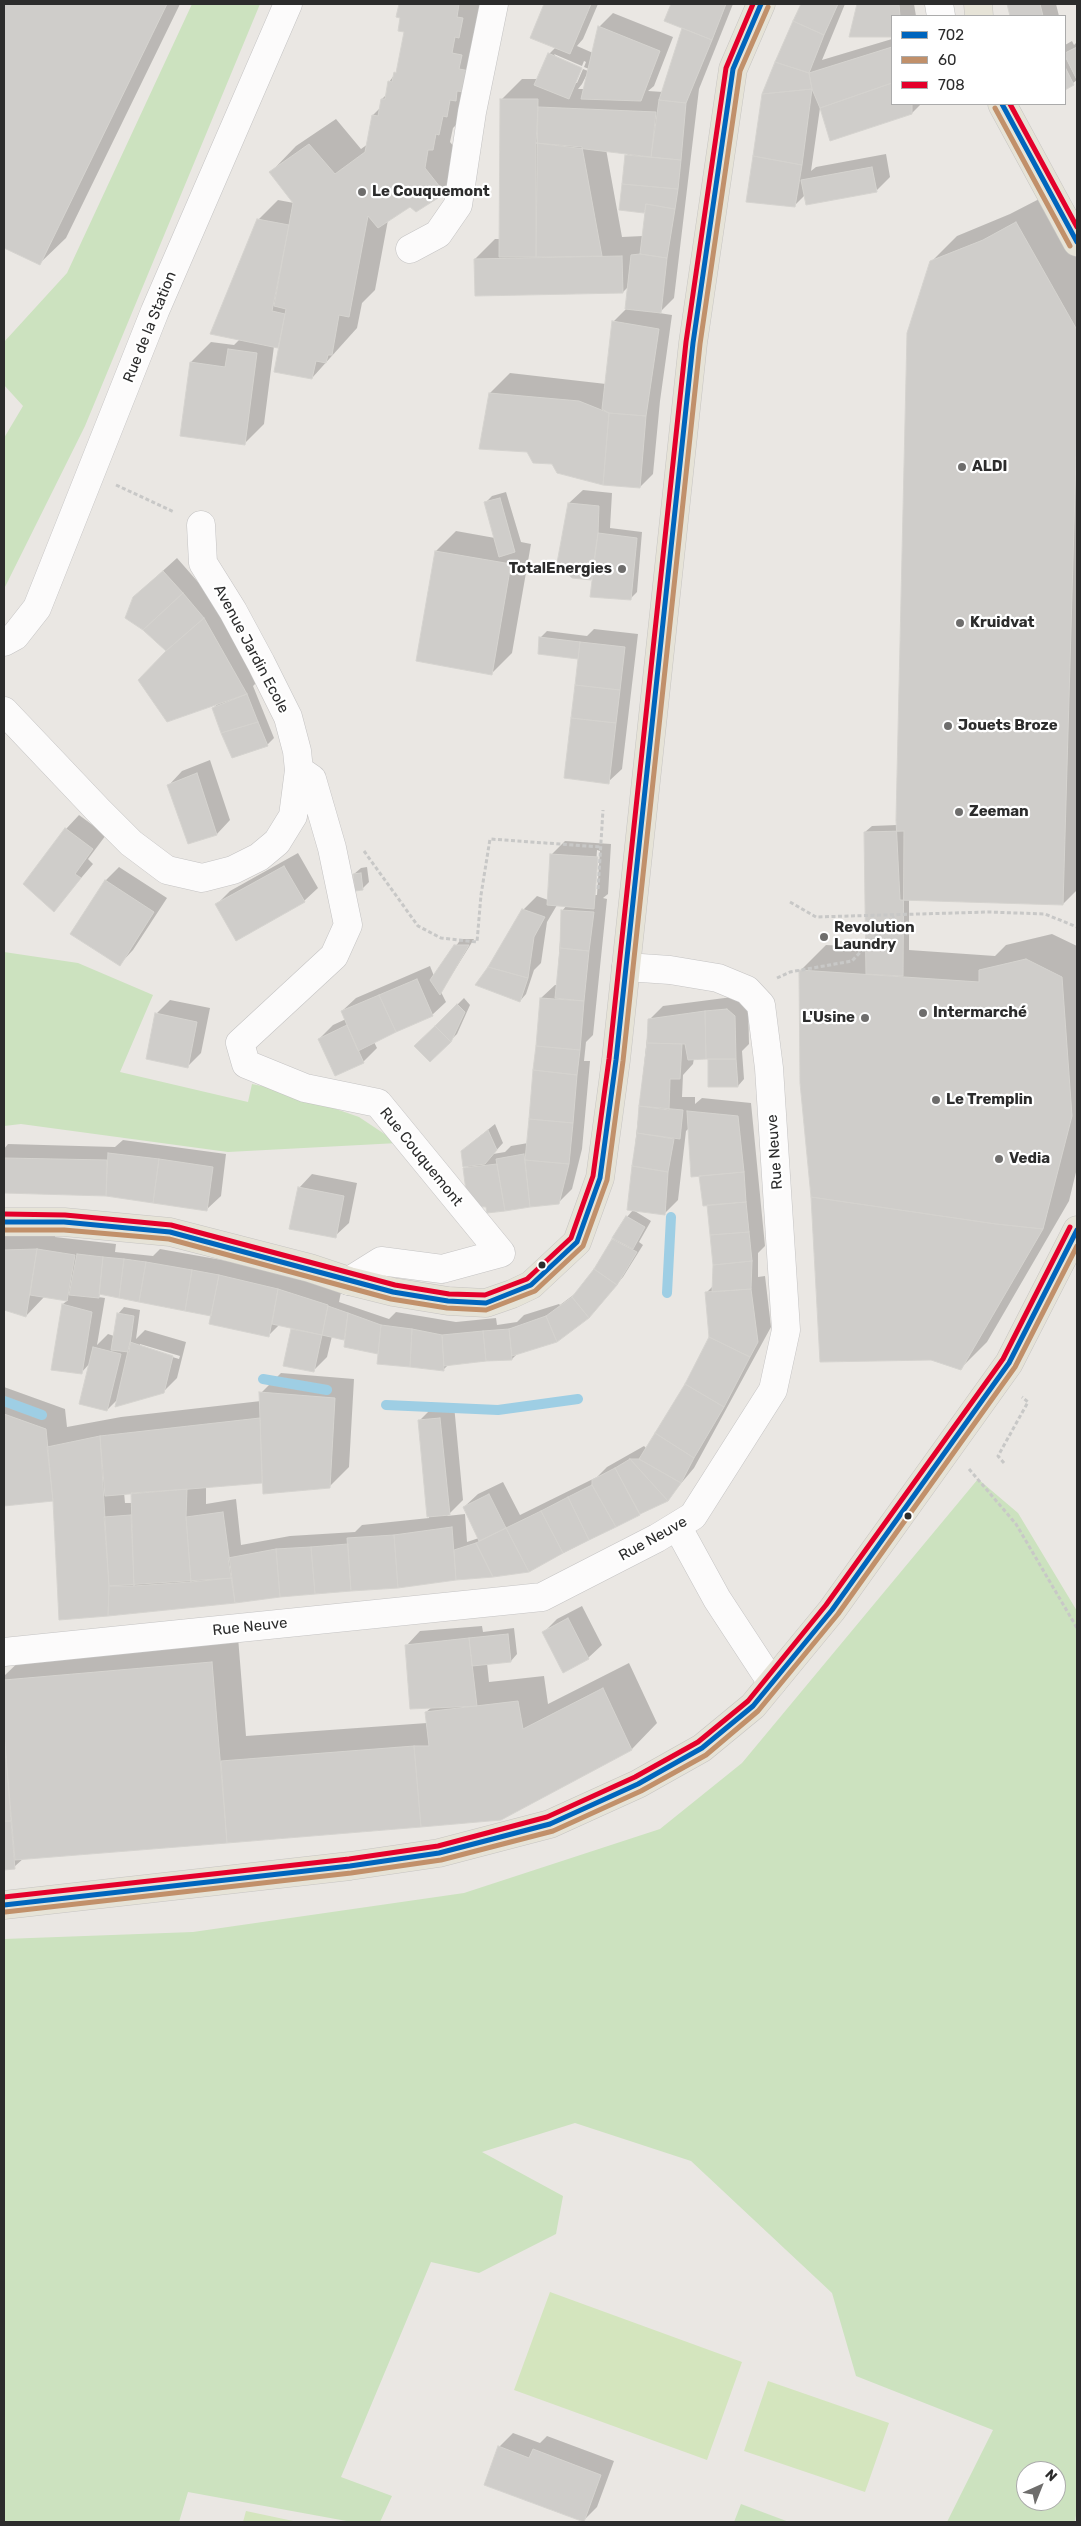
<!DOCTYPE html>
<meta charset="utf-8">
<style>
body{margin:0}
#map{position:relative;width:1081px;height:2526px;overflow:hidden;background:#eae7e3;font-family:Rubik,sans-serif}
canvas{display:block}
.frame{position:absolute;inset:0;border:5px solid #2c2c2c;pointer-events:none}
.legend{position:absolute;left:891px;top:15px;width:175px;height:90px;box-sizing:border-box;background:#fff;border:1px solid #ababab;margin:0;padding:6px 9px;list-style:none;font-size:15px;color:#2c2c2c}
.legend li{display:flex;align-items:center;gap:10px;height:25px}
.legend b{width:25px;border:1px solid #ababab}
.north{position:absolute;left:1016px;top:2461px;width:50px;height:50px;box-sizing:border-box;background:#fff;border:1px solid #ababab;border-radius:50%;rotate:44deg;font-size:14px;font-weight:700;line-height:20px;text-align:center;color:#2c2c2c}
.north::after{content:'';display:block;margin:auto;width:18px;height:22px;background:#6e6d6c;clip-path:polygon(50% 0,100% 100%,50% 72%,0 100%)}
</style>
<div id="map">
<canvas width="1081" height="2526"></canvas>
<div class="frame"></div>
<ul class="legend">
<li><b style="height:6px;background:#0065bd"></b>702</li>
<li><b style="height:6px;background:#c1906a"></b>60</li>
<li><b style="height:6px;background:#e4002b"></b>708</li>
</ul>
<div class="north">N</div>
</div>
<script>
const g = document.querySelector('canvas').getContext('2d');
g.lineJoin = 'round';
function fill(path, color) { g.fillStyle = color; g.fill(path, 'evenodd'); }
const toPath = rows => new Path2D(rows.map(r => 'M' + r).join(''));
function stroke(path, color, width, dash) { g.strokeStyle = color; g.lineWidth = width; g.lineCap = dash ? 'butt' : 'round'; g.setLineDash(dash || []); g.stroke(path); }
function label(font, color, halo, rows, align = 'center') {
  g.font = font + ' Rubik,sans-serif'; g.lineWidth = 4.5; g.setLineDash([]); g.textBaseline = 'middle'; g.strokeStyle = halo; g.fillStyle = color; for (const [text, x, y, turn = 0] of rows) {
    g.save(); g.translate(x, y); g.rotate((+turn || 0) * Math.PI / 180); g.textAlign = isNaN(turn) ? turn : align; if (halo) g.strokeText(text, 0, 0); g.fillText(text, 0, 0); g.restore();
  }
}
const green = toPath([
 [192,4,260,4,85,426,4,589,4,438,23,406,4,385,4,342,67,273],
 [4,952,78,963,153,995,120,1072,248,1102,252,1084,281,1090,359,1117,398,1143,228,1152,21,1124,4,1126],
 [978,1479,1018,1513,1077,1611,1077,2508,1075,2522,947,2522,993,2430,856,2376,832,2293,691,2161,575,2123,482,2152,563,2196,556,2234,479,2273,431,2262,341,2477,392,2496,380,2522,352,2522,188,2492,179,2522,4,2522,4,1939,193,1932,464,1893,660,1829,742,1763],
 [1026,2471,1056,2471,1056,2501,1026,2501],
 [741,2504,789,2522,734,2522]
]);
const pitch = toPath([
 [550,2292,742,2362,707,2460,514,2390],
 [768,2381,889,2423,865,2492,744,2451],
 [246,2511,298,2522,243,2522]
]);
const shadow = toPath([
 [4,4,180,4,66,238,40,263,4,246],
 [400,4,486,4,458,123,453,128,450,142,465,160,464,171,437,197,410,205,388,220,375,290,362,303,357,328,312,378,280,347,274,346,264,424,244,444,191,362,211,342,234,345,240,339,258,220,278,200,294,203,271,172,296,146,336,119,361,149,368,144,373,115,380,108,382,99,387,94,389,82,398,70,406,31,401,17,398,16],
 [546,4,598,4,583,39,577,46,593,53,599,27,613,13,673,37,654,86,648,91,663,92,684,27,666,20,672,4,733,4,699,89,674,298,659,313,672,315,660,401,653,474,640,487,490,393,510,373,606,384,613,322,626,309,629,286,623,292,475,259,495,239,500,239,502,99,522,79,538,79,549,54,556,47,532,37],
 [554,54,582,66,584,61,586,62,584,67,589,69,588,71,583,69,577,83,574,83],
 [587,74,584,89,578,89,582,84],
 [606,149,629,153,626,156,620,209,645,212,643,236,622,237],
 [802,4,845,4,822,60,892,39,892,104,921,104,912,113,820,108,811,171,816,167,886,154,890,177,876,191,805,195,795,205,763,95],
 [859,4,914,4,916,16,892,16,892,36,851,36],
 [1008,4,1056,4,1059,16,1011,16],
 [1072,41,1074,45,1077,42,1077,80,1065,89,1065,45],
 [1043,197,1077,259,1077,890,1063,904,909,899,909,950,995,956,1006,945,1052,934,1077,946,1077,1168,1069,1201,987,1342,961,1368,800,971,826,945,866,947,865,832,872,826,897,825,931,262,957,236,1010,214],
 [583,490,612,493,610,528,642,532,637,592,630,599,594,576,591,579,569,503],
 [506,492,521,542,531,544,512,653,492,673,436,551,456,531,495,538,485,503,492,496],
 [177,558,218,605,266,673,253,686,274,738,267,745,213,708,220,702,168,651,134,597],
 [594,629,638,634,622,769,608,782,579,658,539,653,540,638,547,631,587,636],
 [210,760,230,820,217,834,169,785,182,771],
 [79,815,106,835,88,859,93,864,54,910,66,829],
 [565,841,611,844,608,894,603,898,607,899,593,1035,586,1042,584,1061,590,1061,582,1149,572,1189,558,1203,488,1211,465,1169,469,1165,469,1145,495,1124,503,1143,493,1154,505,1152,511,1146,528,1143,541,998,555,985,557,985,562,911,567,905,557,905,547,922,541,963,534,970,526,994,520,1001,489,968,523,910,537,896,548,900,552,854],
 [597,850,600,851,597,895,594,895],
 [298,853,318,888,304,901,217,904,230,891],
 [119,867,167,898,133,950,120,964,72,933,106,880],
 [367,867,369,882,362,889,354,874,361,868],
 [461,939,474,939,441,992,446,1002,432,1015,374,1042,377,1048,363,1062,319,1039,333,1025,346,1019,342,1011,356,998,430,966,434,976],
 [740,996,748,1003,749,1044,742,1051,744,1079,738,1086,709,1058,694,1058,693,1064,683,1075,682,1097,695,1097,695,1104,702,1098,751,1103,765,1246,758,1253,758,1277,765,1276,771,1327,694,1468,667,1500,528,1571,108,1615,54,1500,4,1505,4,1387,65,1409,67,1427,121,1417,261,1401,261,1393,281,1373,354,1379,349,1467,329,1487,263,1482,206,1487,206,1504,236,1499,241,1545,290,1536,355,1532,362,1525,429,1518,419,1421,433,1407,454,1405,463,1500,447,1516,465,1514,467,1542,479,1538,464,1507,478,1494,503,1482,520,1515,597,1477,607,1467,644,1446,647,1449,686,1384,710,1337,706,1293,713,1286,714,1265,708,1204,689,1128,686,1131,678,1200,664,1214,628,1209,649,1020,663,1006],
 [132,1491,133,1503,125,1503,124,1492],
 [464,998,470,1005,457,1034,430,1061,416,1046],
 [170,1000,210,1008,201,1053,187,1067,156,1014],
 [123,1140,226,1154,221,1196,207,1209,106,1194,4,1192,4,1149,8,1144,115,1147],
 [312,1174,357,1183,349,1223,335,1236,299,1188],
 [633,1210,651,1221,639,1242,643,1245,623,1277,595,1310,518,1353,512,1359,449,1364,443,1370,380,1350,377,1353,346,1339,332,1336,327,1357,313,1371,285,1365,293,1328,279,1325,269,1335,213,1315,101,1293,98,1297,105,1298,97,1345,108,1334,114,1336,118,1314,124,1307,140,1310,136,1339,145,1330,186,1342,177,1378,163,1392,119,1398,107,1410,90,1363,81,1373,63,1304,68,1300,45,1296,26,1316,4,1308,4,1230,56,1229,55,1237,116,1244,115,1252,153,1256,160,1249,233,1262,292,1276,341,1292,339,1302,389,1319,396,1312,456,1322,496,1318,497,1325,517,1322,524,1315,559,1304,560,1305,576,1293,595,1270,627,1217],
 [140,1344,180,1356,179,1359,140,1347],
 [582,1606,602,1645,588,1658,544,1632,557,1619],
 [482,1626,483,1632,514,1628,517,1654,511,1661,487,1663,489,1682,544,1676,548,1704,629,1663,657,1723,632,1749,501,1819,24,1858,14,1867,4,1868,4,1676,26,1655,238,1637,246,1736,427,1723,426,1712,432,1707,407,1645,420,1631],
 [513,2433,540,2443,547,2436,614,2461,597,2507,583,2521,485,2484,499,2447]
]);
const stream = toPath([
 [667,1293,671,1217],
 [263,1379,327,1390],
 [4,1401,42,1415],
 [386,1405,498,1410,578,1399]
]);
const building = toPath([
 [4,4,167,4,40,265,4,248,4,4],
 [399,4,459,4,457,17,463,18,459,38,455,37,452,53,462,55,459,69,470,71,466,92,457,91,456,101,450,100,447,117,443,116,439,135,436,134,433,150,428,150,425,168,440,187,438,198,416,212,410,207,378,228,368,216,349,317,339,315,332,355,328,355,326,363,316,361,312,379,274,372,286,309,274,306,293,203,269,172,309,144,335,174,365,152,372,115,378,116,381,99,385,99,388,81,392,82,394,72,396,73,404,32,398,31,400,18,396,17,399,4],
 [544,4,591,4,570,54,530,38,544,4],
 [671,4,726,4,712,40,664,21,671,4],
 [801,4,838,4,824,35,793,21,801,4],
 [857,4,899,5,900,16,892,16,892,37,849,37,857,4],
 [1007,4,1040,4,1043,16,1010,16,1007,4],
 [793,21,824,35,809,73,775,62,793,21],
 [598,26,660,51,641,101,581,99,598,26],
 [682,28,712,40,686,103,659,100,682,28],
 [892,47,892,83,820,108,812,89,809,73,892,47],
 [1077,47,1077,80,1065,56,1065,53,1077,47],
 [548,53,582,68,569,99,534,85,548,53],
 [775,62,809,73,812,89,762,94,775,62],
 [1065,67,1074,85,1065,90,1065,67],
 [892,83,892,104,912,104,912,114,830,141,820,108,892,83],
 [812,89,802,165,753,156,762,94,812,89],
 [500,99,538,99,536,257,499,257,500,99],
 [659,100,686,103,681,160,651,157,659,100],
 [538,107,656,112,651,157,536,143,538,107],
 [536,143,582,147,602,256,536,257,536,143],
 [625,155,681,160,678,189,622,184,625,155],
 [753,156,802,165,795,207,746,202,753,156],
 [872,167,877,192,806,205,801,180,872,167],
 [622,184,678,189,675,209,646,204,644,213,619,210,622,184],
 [646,204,675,209,667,258,640,254,646,204],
 [257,219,289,225,272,311,285,314,278,348,210,334,257,219],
 [1016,222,1077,330,1077,421,1063,905,900,900,896,820,907,333,930,261,983,240,1016,222],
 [640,254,667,258,661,313,625,309,631,255,640,254],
 [622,256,623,293,475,296,474,259,622,256],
 [612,321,659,329,646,416,609,413,602,409,612,321],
 [228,349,257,353,245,445,180,436,190,362,225,367,228,349],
 [489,393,579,401,609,413,603,485,557,473,552,464,533,463,527,452,479,449,489,393],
 [609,413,646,416,640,488,603,485,609,413],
 [500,498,515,552,499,557,484,502,500,498],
 [568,503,599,506,598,533,591,580,572,578,557,563,568,503],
 [598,533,637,538,631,600,590,597,598,533],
 [435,551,511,564,492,675,416,661,435,551],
 [163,571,183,593,143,630,125,618,133,597,163,571],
 [183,593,204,618,166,651,143,630,183,593],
 [204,618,247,694,167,722,138,680,166,651,204,618],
 [539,637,580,642,578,659,538,654,539,637],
 [580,642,625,647,620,690,575,685,580,642],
 [575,685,620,690,616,723,571,718,575,685],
 [247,694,258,722,221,733,212,708,247,694],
 [571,718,616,723,609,784,564,778,571,718],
 [258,722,268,746,232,758,221,733,258,722],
 [197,773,217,835,188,844,167,785,197,773],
 [65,828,93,849,75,874,81,878,54,912,23,884,65,828],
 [904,831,903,976,866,974,864,832,904,831],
 [550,854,598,857,594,909,547,905,550,854],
 [284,866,305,902,236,941,215,904,284,866],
 [361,873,363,890,355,891,353,874,361,873],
 [105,880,154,912,120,966,70,934,105,880],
 [522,909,545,917,534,937,528,978,488,967,522,909],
 [561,910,594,912,589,951,560,948,561,910],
 [454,945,469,945,440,995,430,980,454,945],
 [560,948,589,951,584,1001,555,998,560,948],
 [1026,959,1062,977,1072,1116,1043,1229,996,1224,811,1197,800,1083,799,970,979,982,979,970,1026,959],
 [488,967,528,978,520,1002,475,985,488,967],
 [417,979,433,1016,396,1032,379,995,417,979],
 [379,995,396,1032,358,1051,341,1011,379,995],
 [540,998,584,1001,580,1050,536,1046,540,998],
 [457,1004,465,1012,451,1042,435,1026,457,1004],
 [727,1009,735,1016,736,1059,706,1059,705,1011,727,1009],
 [705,1011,706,1059,688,1060,685,1044,647,1043,648,1019,705,1011],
 [155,1013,197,1022,188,1068,146,1059,155,1013],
 [347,1025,364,1063,335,1076,318,1039,347,1025],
 [435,1026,451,1042,430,1062,414,1046,435,1026],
 [647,1043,682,1044,680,1079,670,1079,669,1110,639,1106,647,1043],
 [536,1046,580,1050,577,1075,533,1070,536,1046],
 [708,1059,736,1059,738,1087,708,1087,708,1059],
 [533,1070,577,1075,573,1123,529,1119,533,1070],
 [639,1106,683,1110,680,1139,637,1133,639,1106],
 [687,1111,738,1116,744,1172,691,1177,687,1111],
 [529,1119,573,1123,569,1164,525,1160,529,1119],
 [488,1130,497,1150,485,1164,463,1167,461,1151,488,1130],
 [637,1133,674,1139,668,1172,632,1166,637,1133],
 [108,1153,159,1159,153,1203,106,1196,108,1153],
 [524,1154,530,1207,505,1211,496,1159,524,1154],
 [4,1158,107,1160,106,1196,4,1193,4,1158],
 [159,1159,213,1167,207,1211,153,1203,159,1159],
 [525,1160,569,1164,559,1204,530,1207,525,1160],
 [497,1164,505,1211,487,1213,486,1207,468,1206,463,1168,497,1164],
 [632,1166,668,1172,665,1215,627,1210,632,1166],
 [744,1172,746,1202,703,1206,699,1176,744,1172],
 [298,1187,344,1196,336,1238,289,1229,298,1187],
 [811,1197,996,1224,1043,1229,961,1370,931,1360,820,1362,811,1197],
 [746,1202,749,1232,710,1235,707,1205,746,1202],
 [626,1216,645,1227,633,1249,612,1238,626,1216],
 [749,1232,752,1261,713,1265,710,1235,749,1232],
 [612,1239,637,1252,617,1285,594,1269,612,1239],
 [37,1249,75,1255,67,1301,30,1295,37,1249],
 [37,1249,26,1317,4,1310,4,1250,37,1249],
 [77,1254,103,1257,99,1298,69,1295,77,1254],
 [103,1257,124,1259,119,1298,99,1294,103,1257],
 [124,1259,146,1262,139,1302,119,1298,124,1259],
 [752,1261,751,1289,712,1292,713,1265,752,1261],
 [146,1262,192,1270,185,1311,139,1302,146,1262],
 [594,1269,617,1285,589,1318,572,1297,594,1269],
 [192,1270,219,1275,211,1316,185,1311,192,1270],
 [219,1275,278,1289,269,1337,209,1324,219,1275],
 [278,1289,328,1305,322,1335,272,1324,278,1289],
 [751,1289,758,1342,750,1357,709,1337,705,1292,751,1289],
 [572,1297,589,1318,557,1342,546,1316,572,1297],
 [62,1304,92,1312,82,1374,51,1370,62,1304],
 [328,1306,348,1313,344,1340,322,1335,328,1306],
 [117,1313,134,1316,129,1352,111,1350,117,1313],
 [348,1313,381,1325,378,1354,344,1347,348,1313],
 [546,1316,557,1342,512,1356,509,1329,546,1316],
 [381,1325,412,1329,410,1367,377,1364,381,1325],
 [291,1329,322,1335,314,1372,283,1366,291,1329],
 [412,1329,442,1335,444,1371,410,1367,412,1329],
 [509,1329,512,1360,486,1361,483,1331,509,1329],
 [483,1331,486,1361,444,1366,442,1335,483,1331],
 [709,1337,750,1357,724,1407,685,1384,709,1337],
 [130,1342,173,1356,164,1393,115,1407,130,1342],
 [93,1347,121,1354,107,1411,79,1404,93,1347],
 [685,1384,724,1407,694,1458,655,1433,685,1384],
 [259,1392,335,1398,330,1488,263,1494,259,1392],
 [4,1414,46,1429,53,1501,4,1506,4,1414],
 [260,1418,262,1483,105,1496,100,1436,260,1418],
 [440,1418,450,1515,427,1517,418,1420,440,1418],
 [655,1433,694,1458,681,1483,639,1459,655,1433],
 [100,1436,109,1586,108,1616,59,1620,53,1501,47,1447,100,1436],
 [630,1459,639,1459,681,1483,668,1501,630,1459],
 [630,1459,668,1501,640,1514,615,1468,630,1459],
 [615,1468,640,1515,616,1527,592,1485,592,1480,615,1468],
 [592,1485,616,1527,589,1540,568,1497,592,1485],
 [187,1489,186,1517,191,1582,134,1586,131,1493,187,1489],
 [489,1494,506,1528,479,1541,463,1507,489,1494],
 [568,1497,589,1540,563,1553,541,1511,568,1497],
 [541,1511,563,1553,529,1572,506,1528,541,1511],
 [223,1512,232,1578,191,1582,186,1517,223,1512],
 [131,1515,134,1586,109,1586,104,1517,131,1515],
 [452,1527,456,1580,398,1588,394,1535,452,1527],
 [506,1528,529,1572,493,1577,476,1543,506,1528],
 [394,1535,398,1588,351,1591,347,1538,394,1535],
 [476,1543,493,1577,456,1580,454,1550,476,1543],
 [348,1544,351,1591,315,1594,311,1547,348,1544],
 [311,1547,315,1594,280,1597,276,1549,311,1547],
 [276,1549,280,1597,235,1603,228,1558,276,1549],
 [232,1578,235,1603,108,1616,109,1586,232,1578],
 [568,1618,589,1659,563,1673,542,1632,568,1618],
 [508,1634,511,1662,472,1666,469,1638,508,1634],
 [469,1638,477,1706,410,1709,405,1645,469,1638],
 [212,1662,227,1843,15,1860,4,1732,4,1680,212,1662],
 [603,1688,632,1750,501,1820,421,1827,414,1746,429,1746,425,1712,518,1701,523,1729,603,1688],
 [4,1733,11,1821,4,1821,4,1733],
 [414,1746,421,1827,227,1843,221,1761,414,1746],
 [4,1821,11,1821,15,1869,4,1870,4,1821],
 [498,2446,529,2458,533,2449,601,2475,584,2522,484,2485,498,2446]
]);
const path = toPath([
 [116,485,174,512],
 [364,851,418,926,441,938,477,942,481,895,490,839,601,847],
 [598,889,603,810],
 [790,902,816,917,988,912,1045,914,1077,927],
 [777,978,790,972,852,961,894,916],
 [1004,1463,998,1456,1028,1402,1022,1397],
 [969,1469,1016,1524,1077,1628]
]);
const minor = toPath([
 [939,4,941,16],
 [410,249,438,234,458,205,472,112,494,4],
 [4,642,15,636,37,608,155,311,288,4],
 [4,711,98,810,131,843,167,870,202,878,233,870,259,857,277,842,293,816,299,770,297,751,288,717,261,663,233,611,203,563,201,525],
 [299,770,312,779,332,848,348,925,334,956,240,1043,246,1064,305,1088,378,1103,501,1253,442,1269,381,1261,349,1281],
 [677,1526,717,1599,772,1683],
 [4,1652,542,1597,657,1538,693,1516,773,1390,786,1330,769,1068,761,1005,747,990,718,978,670,970,626,967]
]);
const major = toPath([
 [978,4,979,16],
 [1002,104,1077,242],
 [4,1222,64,1222,170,1232,310,1268,349,1281,393,1292,448,1301,486,1303,512,1294,531,1285,577,1242,600,1178,616,1060,693,343,733,69,761,4],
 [4,1905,350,1866,439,1853,550,1824,638,1784,702,1748,753,1706,832,1610,1009,1363,1077,1230]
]);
const bus1 = toPath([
 [1002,104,1077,242],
 [4,1222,64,1222,170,1232,393,1292,448,1301,486,1303,531,1285,577,1242,600,1178,616,1060,693,343,733,69,761,4],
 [4,1905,350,1866,439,1853,550,1824,638,1784,702,1748,753,1706,832,1610,1009,1363,1077,1230]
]);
const bus2 = toPath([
 [995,108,1070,246],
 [4,1230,64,1230,169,1239,391,1299,447,1308,486,1310,535,1291,583,1246,607,1180,623,1061,700,344,740,71,768,7],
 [5,1912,351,1873,441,1860,553,1831,641,1791,706,1755,758,1711,838,1614,1015,1367,1077,1246]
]);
const bus3 = toPath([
 [1010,104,1077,227],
 [4,1214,65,1215,171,1225,395,1285,449,1294,485,1295,527,1279,571,1238,593,1176,609,1059,686,342,726,68,753,4],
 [4,1897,349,1859,438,1846,547,1817,635,1777,698,1742,748,1701,826,1605,1003,1359,1070,1227]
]);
const markers = [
 [362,192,5,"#6e6d6c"],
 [962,467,5,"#6e6d6c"],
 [622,569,5,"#6e6d6c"],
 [960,623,5,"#6e6d6c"],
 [948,726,5,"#6e6d6c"],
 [959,812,5,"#6e6d6c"],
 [824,937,5,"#6e6d6c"],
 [923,1013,5,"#6e6d6c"],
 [865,1018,5,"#6e6d6c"],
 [936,1100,5,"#6e6d6c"],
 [999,1159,5,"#6e6d6c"],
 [542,1265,4.5,"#2c2c2c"],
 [908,1516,4.5,"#2c2c2c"]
];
const poiNames = [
 ["Le Couquemont",372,192],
 ["ALDI",972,467],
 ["TotalEnergies",612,569,"right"],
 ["Kruidvat",970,623],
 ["Jouets Broze",958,726],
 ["Zeeman",969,812],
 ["Revolution",834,928],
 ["Laundry",834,945],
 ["Intermarché",933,1013],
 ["L'Usine",855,1018,"right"],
 ["Le Tremplin",946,1100],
 ["Vedia",1009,1159]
];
const streetNames = [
 ["Rue de la Station",150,327,-68],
 ["Avenue Jardin Ecole",251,649,62],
 ["Rue Neuve",775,1152,-94],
 ["Rue Couquemont",421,1157,51],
 ["Rue Neuve",653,1539,-29],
 ["Rue Neuve",250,1627,-6]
];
fill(green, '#cce2bf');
fill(pitch, '#d4e5be');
fill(shadow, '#0003');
stroke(stream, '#9ecee4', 10);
fill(building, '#cfcdca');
stroke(building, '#d5d3cf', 1);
stroke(minor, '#c4c3c3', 29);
stroke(major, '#c6c4c2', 29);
stroke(path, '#c8c8c7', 3, [4, 2.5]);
stroke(minor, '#fcfbfb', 28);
stroke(major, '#e6e3d7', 28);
stroke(bus1, '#0065bd', 5);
stroke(bus2, '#c1906a', 5);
stroke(bus3, '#e4002b', 5);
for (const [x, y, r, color] of markers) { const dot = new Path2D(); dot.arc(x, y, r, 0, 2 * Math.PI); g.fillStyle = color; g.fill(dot); stroke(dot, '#fff', 2); }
label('bold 15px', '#2c2c2c', '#fff', poiNames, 'left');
label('15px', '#2c2c2c', '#fff', streetNames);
</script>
